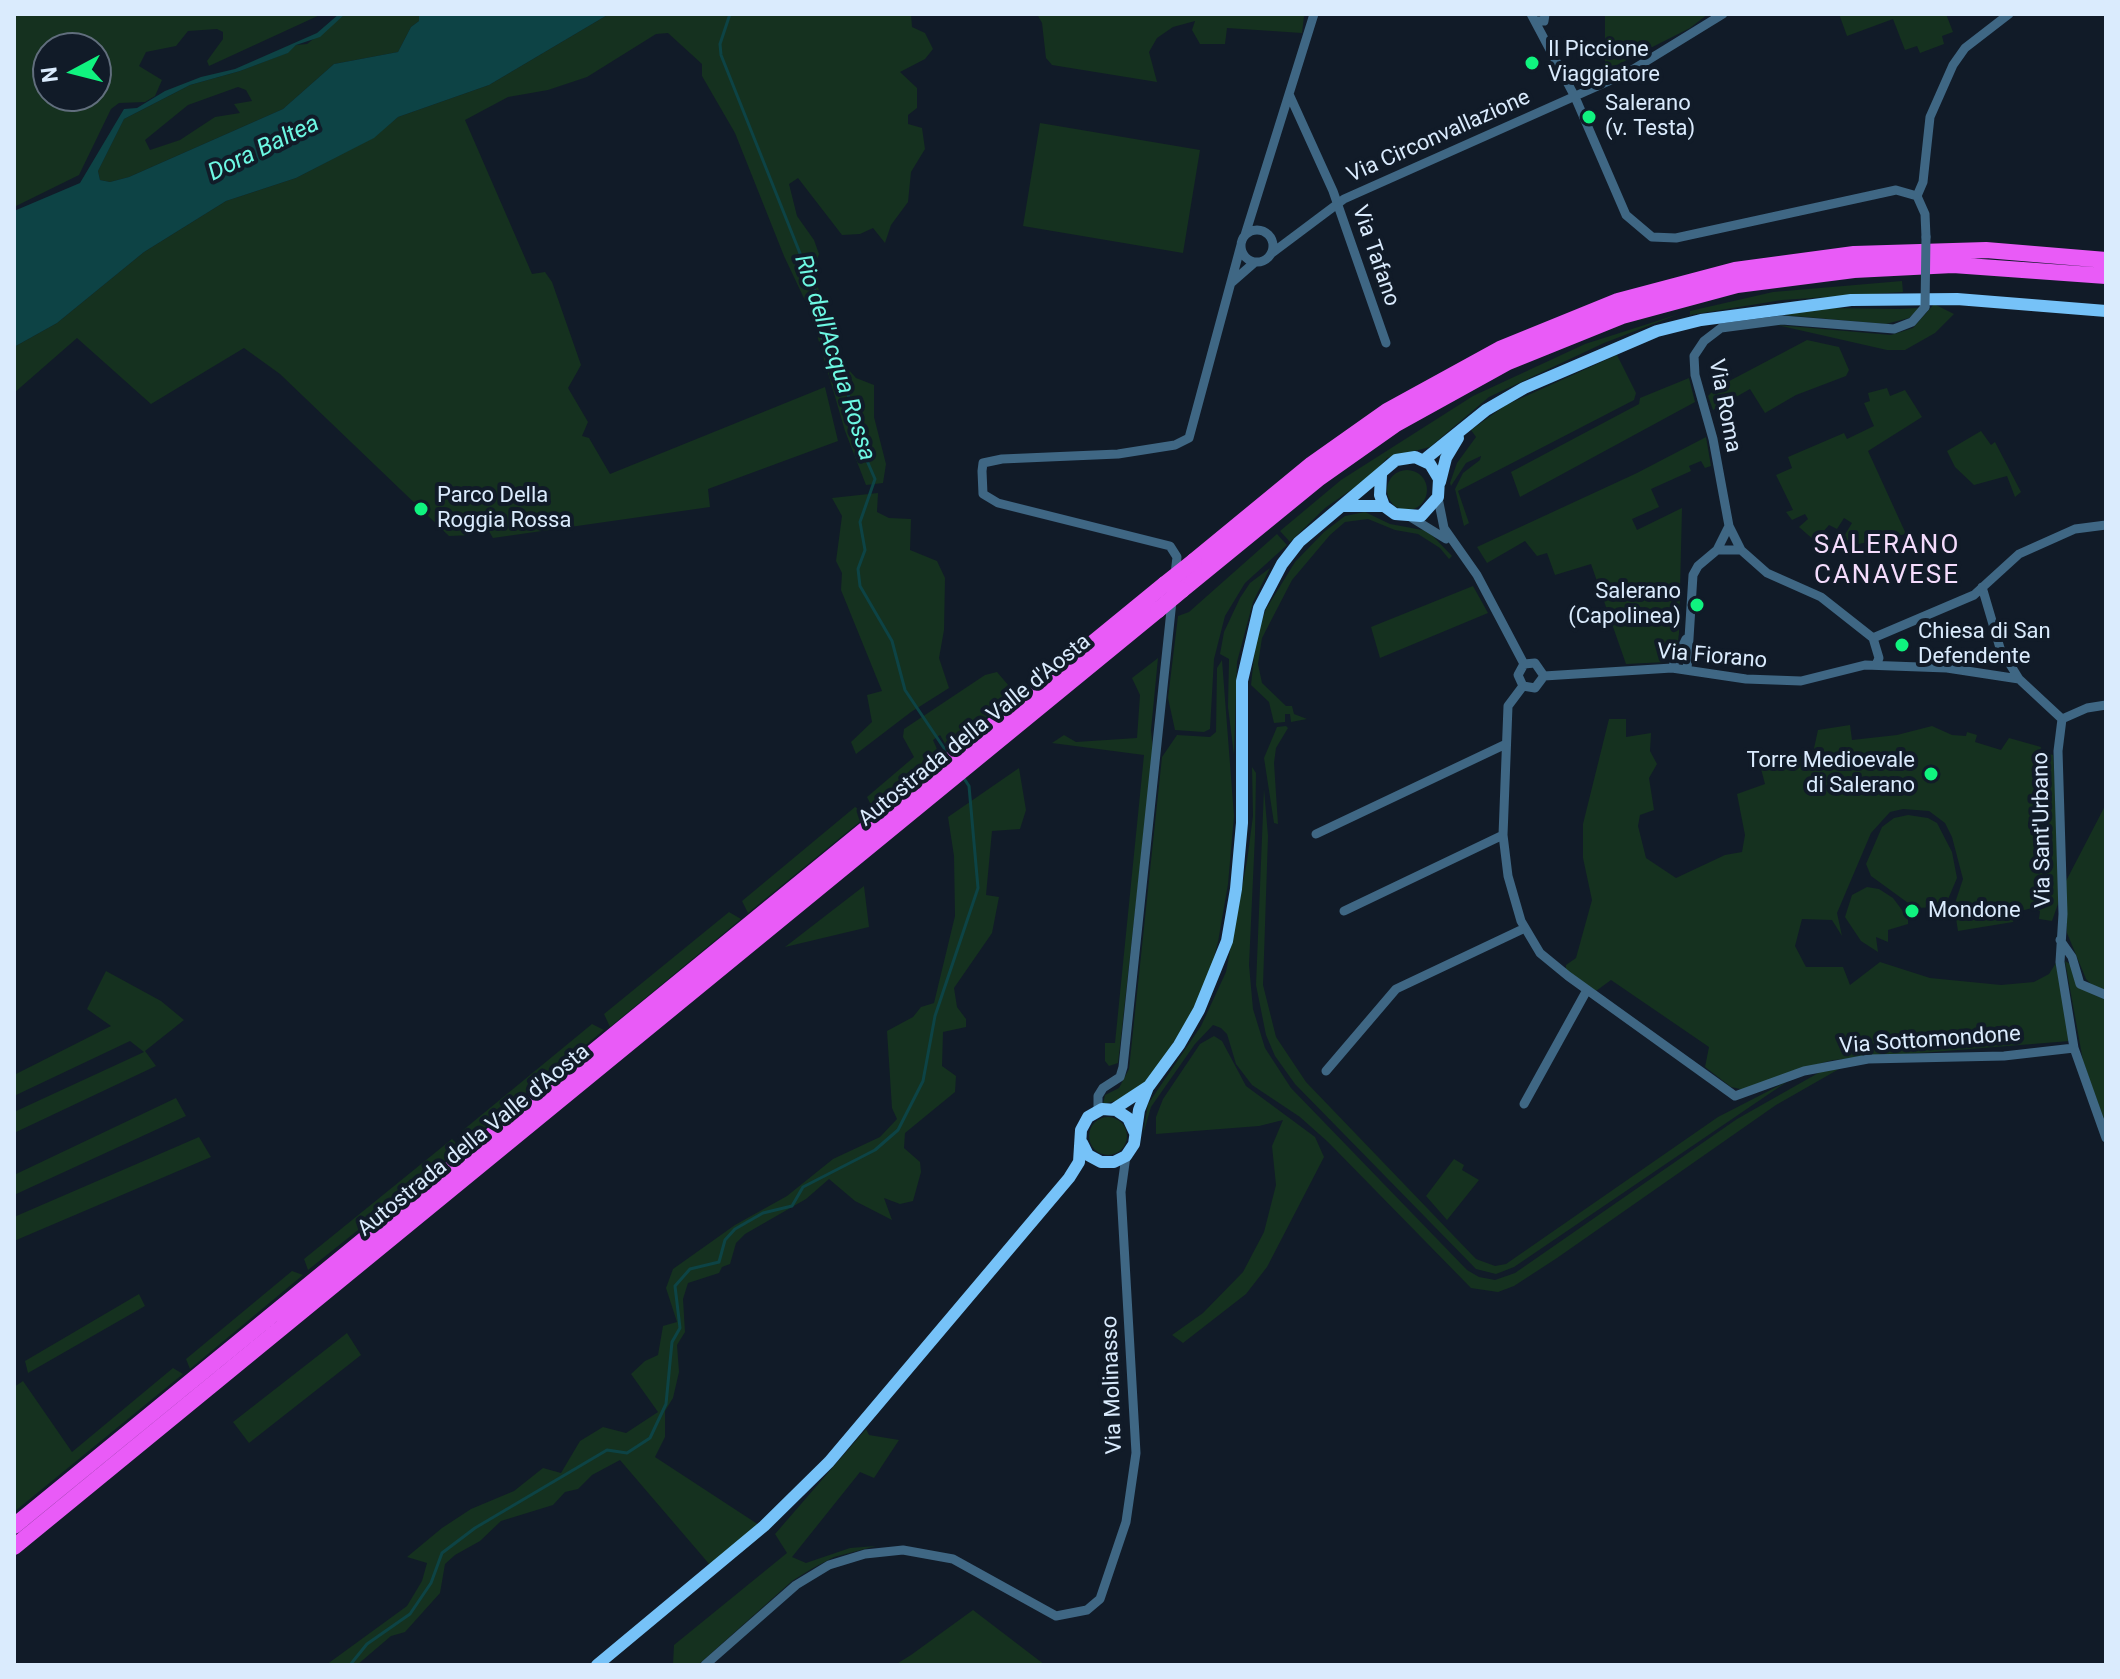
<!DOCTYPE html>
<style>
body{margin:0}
#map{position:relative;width:2120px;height:1679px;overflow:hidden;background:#111b28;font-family:Roboto,sans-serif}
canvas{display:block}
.frame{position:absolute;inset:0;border:16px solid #daebfd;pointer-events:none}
.north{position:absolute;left:32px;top:32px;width:80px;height:80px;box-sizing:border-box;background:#111b28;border:2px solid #616e7d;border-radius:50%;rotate:263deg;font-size:22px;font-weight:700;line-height:32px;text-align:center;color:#daebfd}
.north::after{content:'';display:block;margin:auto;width:28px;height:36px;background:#10f37f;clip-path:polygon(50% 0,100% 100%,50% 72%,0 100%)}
</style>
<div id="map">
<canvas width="2120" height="1679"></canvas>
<div class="frame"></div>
<div class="north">N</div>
</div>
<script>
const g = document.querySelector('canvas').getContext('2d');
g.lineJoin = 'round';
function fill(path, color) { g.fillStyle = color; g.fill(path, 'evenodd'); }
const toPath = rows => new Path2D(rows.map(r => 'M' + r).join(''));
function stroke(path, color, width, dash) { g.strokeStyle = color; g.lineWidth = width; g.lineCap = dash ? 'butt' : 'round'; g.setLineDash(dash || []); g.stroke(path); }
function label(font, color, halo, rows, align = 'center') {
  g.font = font + ' Roboto,sans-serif'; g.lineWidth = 8; g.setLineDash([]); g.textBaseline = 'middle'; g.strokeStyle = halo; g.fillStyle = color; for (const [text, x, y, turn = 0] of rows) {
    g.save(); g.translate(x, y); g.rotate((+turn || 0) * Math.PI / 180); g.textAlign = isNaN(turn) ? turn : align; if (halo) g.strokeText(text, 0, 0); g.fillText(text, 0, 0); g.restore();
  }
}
const green = toPath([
 [14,14,322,14,209,66,207,61,223,39,223,32,217,29,188,31,176,46,146,52,139,66,162,80,155,96,145,102,119,103,111,109,79,175,14,207],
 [96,48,96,96,48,96,48,48],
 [345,14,419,14,419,21,411,27,398,52,334,64,283,109,129,177,110,182,100,180,98,171,124,119,190,85,240,71,287,53,296,45,307,44],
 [238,87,246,90,252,101,234,104,240,113,215,117,180,140,150,150,145,140,188,105],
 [609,14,911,14,912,27,925,33,933,49,925,59,900,72,917,88,917,108,908,115,908,124,922,128,925,149,911,172,908,202,891,225,885,243,873,228,860,234,842,235,798,178,789,184,797,216,814,240,819,254,814,267,816,281,841,361,856,378,874,385,874,417,886,464,883,483,866,485,845,431,810,311,784,256,735,133,702,76,702,64,668,33,656,34,587,77,548,90,508,97,465,120,532,274,545,272,552,282,581,365,568,388,588,422,582,436,589,438,610,474,825,387,838,441,708,489,710,507,493,538,483,521,472,523,473,535,449,536,280,374,244,348,151,404,77,338,14,393,14,347,57,323,144,252,226,201,296,178,373,138,398,117,489,85],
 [1037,14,1293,14,1304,16,1302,33,1227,28,1225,44,1200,44,1192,30,1195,21,1173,27,1157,38,1149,52,1157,82,1052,65,1046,58,1042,23],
 [1605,14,1708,14,1690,28,1605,71],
 [1839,14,1946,14,1953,32,1942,36,1944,44,1920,53,1917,46,1905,50,1893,19,1847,36],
 [1040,123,1200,150,1183,253,1023,226],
 [1902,281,1903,292,1782,300,1690,315,1690,311,1773,292],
 [1934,304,1954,314,1935,333,1905,350,1887,350,1777,325,1891,335,1913,328],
 [1822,308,1899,309,1919,308,1909,318,1886,324,1783,315],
 [1679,314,1604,343,1489,397,1430,447,1387,458,1371,476,1325,508,1290,542,1280,531,1341,480,1473,396,1585,344],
 [1807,340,1839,347,1849,370,1846,376,1796,395,1765,413,1750,389,1713,410,1708,396,1716,388],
 [1617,355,1636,393,1634,400,1458,491,1469,523,1464,526,1455,489,1463,473,1480,460,1481,456,1466,463,1451,486,1450,483,1457,463,1476,437,1471,430,1506,405],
 [1689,378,1695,402,1520,497,1511,472,1639,404,1640,398],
 [1887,388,1890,396,1905,390,1922,417,1868,451,1906,534,1854,545,1843,538,1852,523,1844,518,1837,529,1829,525,1815,541,1799,527,1808,519,1805,514,1792,520,1786,512,1793,510,1776,475,1792,468,1788,457,1844,433,1847,439,1874,426,1864,403,1870,401,1868,393],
 [1981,431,1991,445,1995,442,2021,492,2015,497,2007,476,1974,485,1955,467,1947,451],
 [1706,437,1711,466,1705,468,1701,461,1689,466,1691,471,1651,489,1659,507,1632,519,1637,530,1682,508,1679,633,1677,649,1666,662,1626,664,1591,564,1555,575,1547,553,1537,556,1525,541,1487,563,1477,547,1637,473],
 '1387 490a20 20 0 1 1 40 0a20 20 0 1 1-40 0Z',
 [878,493,877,512,889,518,911,519,910,550,937,561,945,578,944,630,939,658,949,688,911,712,856,754,851,742,872,722,867,695,882,691,841,590,842,573,836,561,842,516,832,498],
 [1365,512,1390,524,1428,531,1452,556,1449,559,1440,548,1418,534,1395,530,1368,519,1345,522,1330,535,1292,580,1262,638,1258,664,1262,683,1286,706,1292,706,1294,714,1307,719,1291,722,1290,714,1285,714,1285,722,1274,723,1269,702,1251,685,1256,638,1266,609,1295,562,1324,532,1345,516],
 [1277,534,1287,545,1245,583,1225,616,1214,659,1210,729,1204,732,1175,730,1168,698,1178,616,1189,612],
 [1270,568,1253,602,1237,662,1234,755,1228,707,1229,659,1220,654,1224,632,1240,598,1250,583],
 [1473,586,1488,613,1380,658,1371,627],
 [1158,658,1151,730,1153,751,1121,1037,1118,1063,1109,1066,1105,1061,1105,1043,1115,1043,1144,755,1052,743,1064,735,1076,742,1137,738,1140,695,1132,678],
 [1222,660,1234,816,1228,884,1218,942,1210,972,1187,1022,1150,1077,1129,1098,1103,1104,1105,1095,1119,1088,1129,1069,1162,757,1177,735,1210,737,1216,732,1217,668],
 [997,672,1015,693,948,749,940,735,933,740,940,756,873,809,867,797,914,757,903,737,904,729,985,675],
 [1609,719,1626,719,1626,737,1651,733,1650,751,1657,764,1649,778,1654,810,1640,815,1638,826,1646,858,1676,878,1725,855,1742,852,1745,835,1737,794,1765,784,1760,765,1813,753,1818,730,1850,725,1852,740,1897,735,1932,726,1952,735,1966,736,1967,732,1977,735,1975,742,2001,750,2009,738,2041,747,2040,752,2053,755,2055,781,2060,898,2052,921,2039,919,2040,911,2032,908,2017,912,2013,922,1958,931,1954,906,1963,879,1952,837,1945,823,1929,811,1903,809,1890,812,1871,833,1837,913,1842,936,1832,920,1802,919,1795,946,1806,967,1843,967,1850,985,1880,962,1930,978,2001,985,2034,982,2049,974,2056,963,2070,1041,1833,1060,1792,1071,1745,1090,1731,1087,1705,1067,1709,1047,1611,980,1596,991,1566,970,1566,965,1576,958,1592,900,1583,858,1583,824],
 [1286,726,1288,728,1276,748,1274,763,1278,824,1274,823,1264,758,1277,727],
 [1252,767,1256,773,1255,835,1249,965,1253,1009,1265,1048,1291,1088,1467,1270,1479,1277,1495,1280,1515,1273,1737,1119,1820,1072,1839,1069,1776,1105,1557,1258,1514,1286,1498,1292,1471,1288,1328,1142,1300,1117,1252,1085,1236,1064,1227,1034,1221,1028,1213,1025,1195,1044,1151,1107,1143,1134,1148,1104,1201,1026,1226,972,1247,861,1253,816],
 [1019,768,1026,810,1020,829,992,831,986,895,999,897,992,933,954,988,957,1007,966,1019,966,1027,943,1032,942,1066,956,1076,955,1092,905,1133,904,1148,920,1162,921,1172,913,1201,900,1204,884,1198,892,1220,855,1201,829,1179,806,1199,745,1234,736,1243,730,1264,722,1267,719,1273,688,1283,683,1299,685,1332,677,1345,679,1372,673,1398,665,1411,665,1437,655,1457,759,1525,710,1565,620,1460,592,1475,578,1489,565,1492,553,1505,501,1521,480,1541,455,1555,445,1564,440,1593,405,1632,391,1636,357,1665,326,1665,407,1606,422,1581,427,1563,407,1557,442,1528,471,1509,514,1491,543,1468,561,1473,580,1441,603,1427,626,1433,658,1412,631,1374,645,1361,658,1355,663,1326,677,1322,666,1288,673,1269,735,1225,787,1196,833,1159,880,1137,897,1119,892,1108,887,1031,913,1017,921,1007,934,1003,955,916,954,856,948,817],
 [1264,789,1268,836,1263,985,1276,1037,1306,1082,1476,1259,1495,1266,1506,1264,1718,1117,1788,1081,1514,1267,1496,1274,1476,1269,1295,1084,1275,1056,1266,1035,1256,985],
 [2106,804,2106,991,2094,987,2086,979,2067,933,2065,883],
 [855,807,868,815,748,913,742,901],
 [1908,815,1928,818,1937,823,1952,852,1957,878,1946,904,1940,907,1915,908,1871,876,1866,864,1882,827,1894,818],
 [864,886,869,927,785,947],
 [1867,887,1879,889,1893,898,1908,918,1908,924,1888,930,1888,942,1876,937,1878,952,1861,941,1845,917,1852,895],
 [729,912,741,919,610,1027,604,1014],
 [2065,961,2072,965,2090,993,2106,1000,2106,1125,2083,1061],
 [106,971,161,1001,184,1020,145,1051,156,1066,14,1133,14,1112,144,1052,130,1041,14,1096,14,1075,111,1026,87,1009],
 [592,1024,604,1030,466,1143,462,1131],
 [1214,1036,1222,1041,1246,1086,1315,1137,1324,1157,1267,1267,1246,1294,1183,1343,1172,1335,1203,1313,1243,1272,1264,1232,1276,1185,1272,1146,1283,1120,1259,1126,1156,1134,1156,1117,1163,1099,1200,1044],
 [176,1098,186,1116,14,1195,14,1175],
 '1089 1136a19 19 0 1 1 38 0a19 19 0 1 1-38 0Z',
 [199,1137,211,1157,14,1241,14,1217],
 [452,1139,461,1148,308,1270,304,1259],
 [1454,1159,1464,1165,1462,1170,1479,1180,1447,1220,1426,1196],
 [292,1271,303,1275,190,1369,186,1359],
 [139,1294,145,1306,28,1373,25,1361],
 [347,1333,361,1355,249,1443,233,1422],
 [173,1368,183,1374,14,1512,14,1387,23,1381,72,1452],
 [866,1429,869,1435,899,1440,874,1478,860,1472,792,1557,806,1563,850,1548,876,1546,834,1557,813,1568,792,1581,698,1665,673,1665,674,1645,787,1553,775,1534],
 [973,1610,1045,1665,895,1665,911,1655]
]);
const water = toPath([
 [339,14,345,14,320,37,296,45,288,53,240,71,190,85,124,119,98,171,100,180,110,182,129,177,283,109,334,64,398,52,411,27,419,21,419,14,609,14,489,85,398,117,374,138,296,178,226,201,144,252,57,323,14,347,14,211,80,183,124,109,137,108,165,91,201,77,235,69,317,33]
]);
const stream = toPath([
 [730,14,720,44,721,55,817,296,822,338,848,394,857,438,875,479,860,522,865,550,858,569,860,586,892,641,905,690,948,754],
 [350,1665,367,1644,410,1614,431,1583,442,1553,475,1528,607,1450,627,1453,650,1438,666,1404,672,1342,680,1328,675,1286,690,1269,719,1262,725,1240,735,1229,763,1213,792,1206,803,1187,875,1150,898,1130,923,1081,935,1016,978,888,969,786,963,777]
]);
const minor = toPath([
 [1531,14,1575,97,1626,215,1652,237,1676,238,1896,190,1917,196,1925,214,1926,237],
 [1536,21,1544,21,1545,14],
 [1289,94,1333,191,1386,343],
 [1917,196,1923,182,1930,117,1953,65,1965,48,2009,14],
 '1241 246a16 16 0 1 1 32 0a16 16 0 1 1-32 0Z',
 [1245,235,1314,14],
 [1272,253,1344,199,1627,73,1723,14],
 [1231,283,1255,262],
 [1438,498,1444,528,1477,575,1524,664],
 [1412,518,1446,539],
 [1717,550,1741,550],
 [1175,574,1177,557,1170,546,998,503,983,494,982,471,983,463,1002,459,1118,454,1175,445,1189,438,1241,245],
 [1982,587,2000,648,2019,679],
 [1873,638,1821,597,1767,573,1741,550,1729,526,1713,439,1695,375,1694,356,1704,341,1721,328,1782,320,1894,329,1912,322,1925,307],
 [1873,638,1974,595,2019,554,2075,529,2106,525],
 [1873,638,1879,658,1876,665],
 [1524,664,1535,663,1544,676],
 [1672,668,1686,639],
 [1687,670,1693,575,1698,566,1717,550,1729,526],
 [1544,676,1672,668,1746,679,1801,681,1865,665,1947,668,2019,679,2062,719],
 [1523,686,1508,706,1503,835,1508,876,1521,921,1540,953,1568,976,1735,1096,1804,1071,1868,1059,2004,1056,2074,1048],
 [1523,686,1535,688,1544,676],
 [1523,686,1518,675,1524,664],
 [2062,719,2058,751,2063,914,2060,962,2074,1048,2106,1138],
 [2062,719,2087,708,2106,705],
 [1316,834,1506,744],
 [1344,911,1503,835],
 [2060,940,2072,957,2080,984,2106,995],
 [1326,1071,1396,989,1525,928],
 [1524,1104,1587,990],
 [1098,1111,1098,1096,1103,1088,1120,1077,1123,1067,1172,601],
 [705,1665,796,1585,829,1565,865,1554,903,1550,953,1559,1056,1616,1087,1610,1100,1599,1126,1522,1136,1453,1121,1192,1126,1156]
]);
const secondary = toPath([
 [1424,460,1486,410,1524,388,1657,331,1701,320,1851,300,1957,299,2106,311],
 [1440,482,1446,458,1458,438],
 [1344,506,1384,506],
 [1114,1109,1149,1086,1179,1045,1199,1010,1227,941,1236,889,1242,823,1242,681,1259,608,1282,564,1299,542,1396,460,1415,457,1430,464,1439,479,1438,497,1421,516,1395,514,1384,506,1380,495,1381,475],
 [1082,1143,1088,1155,1101,1162,1114,1162,1126,1156,1134,1144,1139,1110,1148,1087],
 [597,1665,764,1526,829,1462,1069,1178,1079,1162,1081,1130,1088,1117,1102,1109,1116,1110,1128,1118,1135,1133]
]);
const motorway = toPath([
 [1194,561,1312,464,1387,411,1500,349,1618,301,1735,270,1854,254,1986,250,2106,260],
 [1182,590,1318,479,1396,424,1508,362,1622,316,1737,285,1854,270,1953,265,2106,276],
 [14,1526,1165,584],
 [14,1547,1158,610]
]);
const minorBridge = toPath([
 [1925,307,1926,237]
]);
const motorwayBridge = toPath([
 [1165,584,1194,561],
 [1158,610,1182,590]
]);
const markers = [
 [1532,63,8,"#10f37f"],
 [1589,117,8,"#10f37f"],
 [421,509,8,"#10f37f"],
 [1697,605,8,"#10f37f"],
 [1902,645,8,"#10f37f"],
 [1931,774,8,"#10f37f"],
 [1912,911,8,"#10f37f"]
];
const poiNames = [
 ["Il Piccione",1548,50],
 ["Viaggiatore",1548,75],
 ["Salerano",1605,104],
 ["(v. Testa)",1605,129],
 ["Parco Della",437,496],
 ["Roggia Rossa",437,521],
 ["Salerano",1681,592,"right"],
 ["(Capolinea)",1681,617,"right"],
 ["Chiesa di San",1918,632],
 ["Defendente",1918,657],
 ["Torre Medioevale",1915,761,"right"],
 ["di Salerano",1915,786,"right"],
 ["Mondone",1928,911]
];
const streetNames = [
 ["Via Circonvallazione",1439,137,-24],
 ["Via Tafano",1375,256,71],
 ["Via Roma",1724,406,79],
 ["Via Fiorano",1712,657,5],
 ["Autostrada della Valle d'Aosta",975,731,-39],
 ["Via Sant'Urbano",2043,830,-91],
 ["Via Sottomondone",1930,1041,-4],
 ["Autostrada della Valle d'Aosta",474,1141,-39],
 ["Via Molinasso",1113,1385,-92]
];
const waterNames = [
 ["Dora Baltea",264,149,-26],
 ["Rio dell'Acqua Rossa",834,358,72]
];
const quarterNames = [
 ["SALERANO",1887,546],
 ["CANAVESE",1887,576]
];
fill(green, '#15311f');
fill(water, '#0d4345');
stroke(stream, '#0d4345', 3);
stroke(minor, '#3f6784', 9);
stroke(secondary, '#76c2f8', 12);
stroke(motorway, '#e95bf7', 16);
stroke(minorBridge, '#3f6784', 9);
stroke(motorwayBridge, '#e95bf7', 16);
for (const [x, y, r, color] of markers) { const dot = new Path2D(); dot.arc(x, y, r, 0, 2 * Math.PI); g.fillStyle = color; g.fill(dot); stroke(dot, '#111b28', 3); }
label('22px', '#daebfd', '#111b28', poiNames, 'left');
label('22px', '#daebfd', '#111b28', streetNames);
label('italic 24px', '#6df8e3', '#111b28', waterNames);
g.letterSpacing = '2px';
label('26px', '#f5dcfd', '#111b28', quarterNames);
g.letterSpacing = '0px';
</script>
